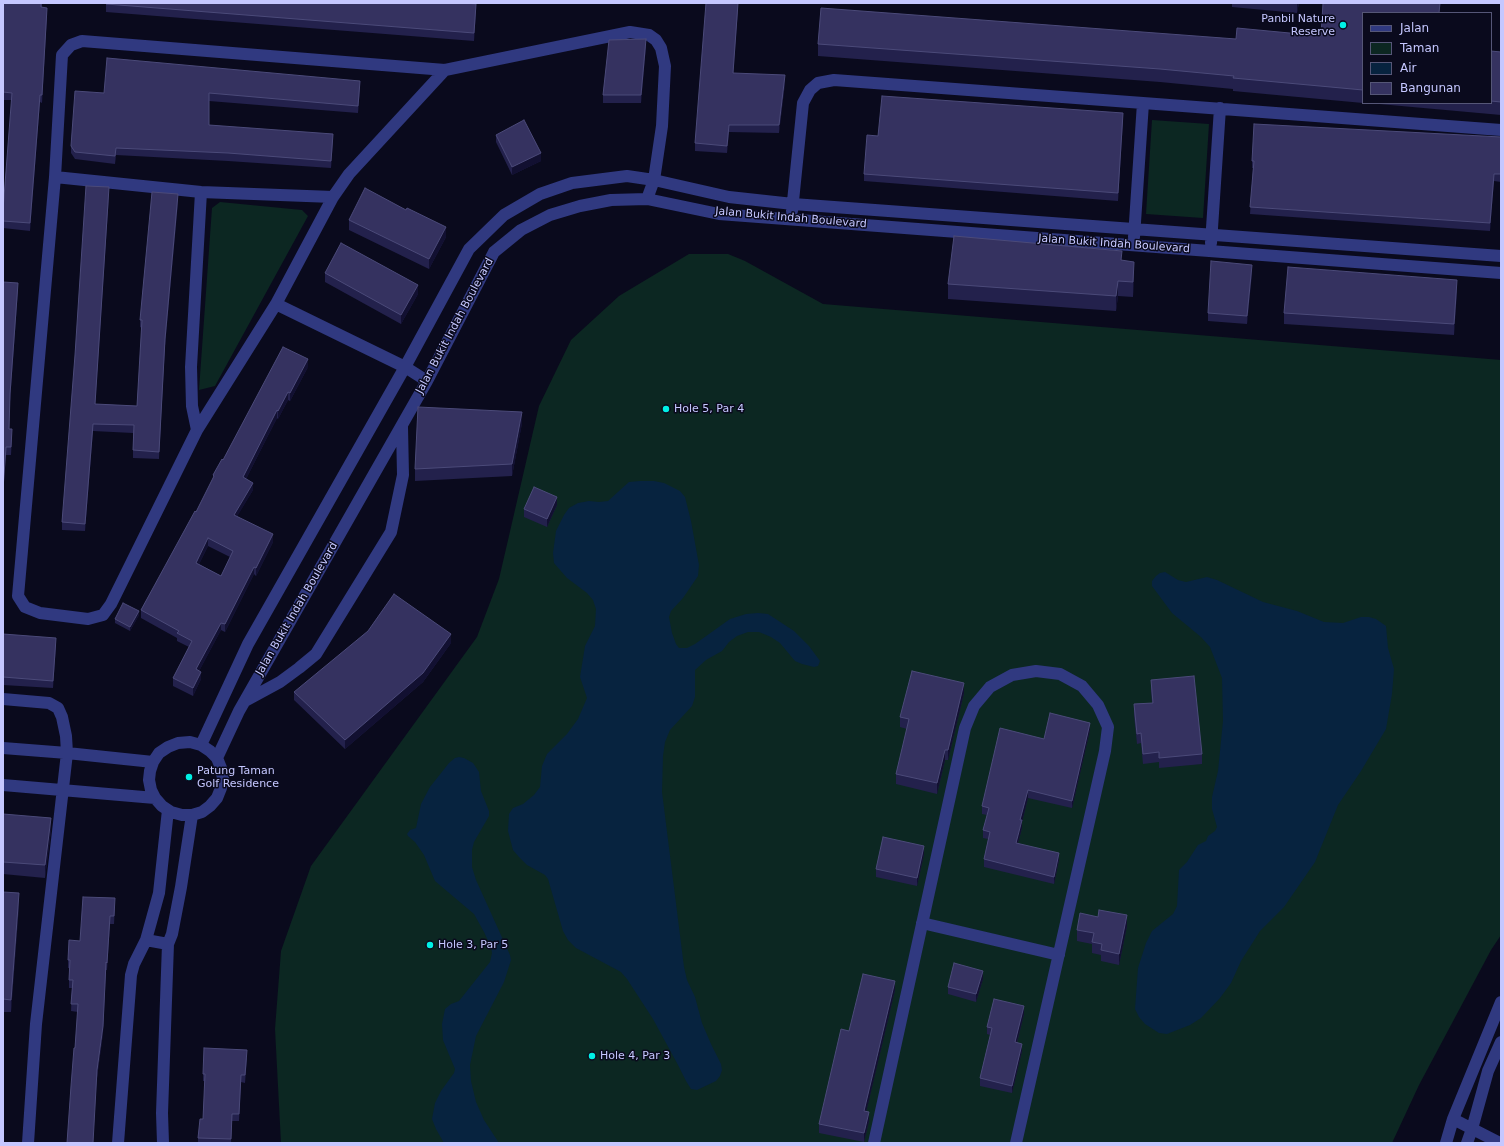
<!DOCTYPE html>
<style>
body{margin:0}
#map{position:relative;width:1504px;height:1146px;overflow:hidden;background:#0a0a1d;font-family:"DejaVu Sans",sans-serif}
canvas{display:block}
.frame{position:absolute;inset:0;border:4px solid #c5c7ff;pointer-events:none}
.legend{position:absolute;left:1362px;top:12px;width:130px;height:92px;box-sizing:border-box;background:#0a0a1d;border:1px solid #555677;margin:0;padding:5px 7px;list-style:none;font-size:12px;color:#c5c7ff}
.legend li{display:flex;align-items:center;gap:8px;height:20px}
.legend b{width:20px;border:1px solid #555677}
</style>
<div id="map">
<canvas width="1504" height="1146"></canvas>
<div class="frame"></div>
<ul class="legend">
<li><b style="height:5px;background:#303980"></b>Jalan</li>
<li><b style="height:11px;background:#0c2722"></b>Taman</li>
<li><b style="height:11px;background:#07233f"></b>Air</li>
<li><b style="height:11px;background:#353260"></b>Bangunan</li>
</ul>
</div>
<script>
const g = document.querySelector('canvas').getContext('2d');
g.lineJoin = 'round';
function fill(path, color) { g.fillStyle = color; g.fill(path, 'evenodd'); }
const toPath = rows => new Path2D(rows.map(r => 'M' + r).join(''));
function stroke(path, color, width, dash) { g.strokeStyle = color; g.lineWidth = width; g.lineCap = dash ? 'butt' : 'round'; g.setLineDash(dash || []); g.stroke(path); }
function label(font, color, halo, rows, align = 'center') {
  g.font = font + ' "DejaVu Sans",sans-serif'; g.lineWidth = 3; g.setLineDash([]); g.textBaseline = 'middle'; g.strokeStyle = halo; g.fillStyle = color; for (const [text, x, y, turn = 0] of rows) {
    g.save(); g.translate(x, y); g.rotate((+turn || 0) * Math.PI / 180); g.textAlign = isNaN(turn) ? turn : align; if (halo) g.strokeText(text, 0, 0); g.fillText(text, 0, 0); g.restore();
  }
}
const green = toPath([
 [1152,120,1209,124,1203,218,1146,214],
 [220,202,302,210,308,216,215,386,199,390,212,208],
 [689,254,728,254,745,261,823,304,1501,360,1501,935,1491,950,1419,1085,1392,1143,281,1143,275,1029,281,951,311,866,477,637,499,579,539,406,571,340,619,296]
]);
const water = toPath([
 [640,481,654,481,664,483,680,491,685,497,691,521,699,565,698,576,683,598,671,611,669,617,672,633,676,644,679,648,687,648,695,644,730,619,746,614,758,613,768,614,794,631,809,646,820,661,818,666,814,667,802,664,795,661,780,643,771,637,759,632,748,632,737,636,729,642,722,651,706,660,695,670,695,697,692,706,670,730,665,742,663,756,662,792,684,967,687,980,695,997,702,1023,711,1044,721,1064,722,1070,720,1076,716,1081,697,1090,691,1089,686,1081,678,1065,653,1019,627,979,621,972,576,948,568,940,563,931,548,879,545,875,527,865,519,857,513,850,508,831,509,814,513,808,523,804,534,795,540,787,542,766,547,754,567,734,578,719,587,698,580,677,585,646,595,626,596,609,593,600,587,593,567,578,554,563,553,553,556,531,564,515,569,508,578,503,589,501,599,502,608,501,629,482],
 [1165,572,1178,580,1186,582,1207,577,1217,580,1263,602,1297,611,1324,622,1343,623,1361,617,1369,617,1376,619,1386,626,1388,648,1394,669,1392,694,1386,729,1361,771,1338,805,1315,862,1284,907,1260,931,1241,961,1231,983,1220,998,1201,1018,1190,1025,1167,1034,1159,1033,1145,1024,1139,1017,1135,1009,1138,968,1146,943,1152,931,1173,914,1177,906,1179,870,1187,862,1198,845,1206,841,1208,836,1215,831,1217,827,1212,809,1212,797,1218,771,1223,721,1222,678,1210,647,1201,637,1172,613,1152,586,1152,581,1156,576,1160,573],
 [459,757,464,758,473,763,479,772,481,791,489,811,489,816,474,842,472,850,472,867,476,880,510,955,511,960,504,982,476,1036,470,1065,471,1081,476,1102,484,1120,499,1143,444,1143,436,1129,432,1119,435,1103,441,1091,454,1073,455,1069,443,1040,442,1024,445,1009,451,1004,459,1001,490,962,492,953,491,947,484,932,474,914,435,881,424,855,415,842,408,836,407,834,410,830,416,828,421,804,430,787,449,763,455,758]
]);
const minor = toPath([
 [55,177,201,192,333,197],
 [792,211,803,103,810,90,818,83,834,80,1143,103],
 [1134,237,1143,103,1501,130],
 [1211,243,1220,108],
 [276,304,197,430,111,604,103,615,88,619,40,613,25,607,18,596,55,177,62,55,71,45,82,41,445,70],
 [427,381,405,367,276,304,333,197,349,174,445,70,630,32,649,35,656,40,661,48,665,66,662,126,654,180,647,199],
 [197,430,192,406,191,367,201,192],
 [3,699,49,703,58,708,62,717,66,736,67,753,36,1024,28,1143],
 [245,701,280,682,299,668,316,654,391,532,403,475,402,427],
 [201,745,248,644,405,367,469,249,504,215,540,194,572,183,627,176,654,180,729,197,793,204,1501,256],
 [3,748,67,753,153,762],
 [217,758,239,711,427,381,494,252,521,230,550,215,580,206,611,200,647,199,719,214,1501,273],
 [3,785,155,798,162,806,171,812,182,815,192,815,202,812,210,806,217,798,221,788,223,778,221,768,217,758,210,751,201,745,190,742,178,743,168,747,159,753,153,762,150,771,149,780,151,790,155,798],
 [922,923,1059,955],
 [146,940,159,893,168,810],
 [1453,1119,1500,1143],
 [118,1143,131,975,134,964,146,940,168,944],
 [163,1143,162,1113,168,944,172,934,181,887,192,815],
 [874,1143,965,728,974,706,990,687,1012,675,1036,671,1060,674,1082,686,1098,705,1108,727,1105,751,1016,1143],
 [1446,1143,1453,1119,1501,1002],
 [1467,1143,1472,1129,1488,1071,1501,1042]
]);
const wall = toPath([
 [3,3,42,3,42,7,47,15,42,103,40,102,30,231,3,228,3,210,12,100,3,100],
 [106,3,476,11,474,41,106,12],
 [1232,3,1299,3,1297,13,1232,7],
 [738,10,733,73,785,83,779,133,729,132,727,153,695,151,695,143],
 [1363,13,1363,103,1233,91,1233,89,1160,82,818,56,818,44,1236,39,1321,36],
 [646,46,641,103,603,103,603,95],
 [1491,51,1501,52,1501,115,1368,103,1491,103],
 [360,88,358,113,209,101,209,125,333,141,331,168,228,161,116,155,115,164,75,159,71,153,71,146,104,93],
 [1123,121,1118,201,864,181,864,174,878,136],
 [496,135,541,161,512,175,496,142],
 [1501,137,1501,182,1494,181,1490,231,1250,214,1253,168,1252,168,1252,161],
 [109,195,95,404,137,406,142,328,140,327,140,320,178,202,165,346,159,459,133,458,133,433,93,431,85,531,62,530,62,522],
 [349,220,446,237,429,269,349,230],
 [1122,261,1134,277,1133,297,1118,296,1116,311,948,299,948,284],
 [325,273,418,294,401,324,325,282],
 [1252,273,1247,324,1208,321,1208,313],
 [3,282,18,290,10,402,9,429,12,436,11,455,6,455],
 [1457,291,1454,335,1284,324,1284,313],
 [308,367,290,401,288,400,278,419,277,418,246,479,253,490,237,516,273,542,256,576,254,574,225,632,221,630,199,671,201,679,193,696,173,686,173,678,189,647,177,641,177,638,141,618,141,610,196,512,213,479,213,475,223,460],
 [208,546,230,557,221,576,199,564],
 [522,423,512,476,415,481,415,469],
 [557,505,547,527,524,517,524,509],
 [139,615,130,631,115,623,115,619],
 [3,634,56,645,53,688,3,685],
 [451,643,423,682,345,749,294,700,294,692],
 [1151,680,1202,754,1202,764,1159,768,1159,762,1143,764,1141,743,1137,744,1134,715,1134,704,1152,703,1151,691],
 [964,693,948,760,945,760,937,794,896,784,896,774,907,729,900,727,900,717],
 [1090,730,1072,808,1028,798,1022,822,1022,828,1018,843,1059,860,1054,884,984,867,984,859,988,839,983,838,983,830,987,815,982,814,982,806,1044,739],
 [3,814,51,830,45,878,3,874],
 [924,854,917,886,876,877,876,869],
 [3,892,19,905,11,1012,3,1012],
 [115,906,114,924,110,924,107,970,106,970,103,1033,97,1078,75,1048,78,1012,71,1011,72,988,69,988,69,968,68,968,68,960,80,941],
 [1127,926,1119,965,1101,961,1101,955,1092,953,1092,944,1077,941,1077,930],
 [983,979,976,1002,948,994,948,987],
 [895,990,866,1112,869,1121,864,1142,819,1133,819,1124,849,1031],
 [1024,1014,1017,1043,1022,1051,1012,1093,980,1086,980,1078,990,1035,987,1034,987,1027],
 [247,1058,245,1083,241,1082,239,1121,232,1121,231,1143,198,1143,198,1138,203,1119,205,1081,203,1081,203,1074]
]);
const shadedWall = toPath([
 [738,3,738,10,733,81,733,73],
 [1297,3,1299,3,1297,13],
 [476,4,476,11,474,41,474,33],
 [47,8,47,15,42,103,42,95],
 [646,39,646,46,641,103,641,95],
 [785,75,785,83,779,133,779,125],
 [360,81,360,88,358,113,358,106],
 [40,95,40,102,30,231,30,223],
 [1123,113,1123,121,1118,201,1118,193],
 [729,125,729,132,727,153,727,146],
 [333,134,333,141,331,168,331,161],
 [541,153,541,161,512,175,512,167],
 [1494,174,1494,181,1490,231,1490,223],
 [109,187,109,195,95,412,95,404],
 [178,194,178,202,165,346,159,459,165,339],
 [446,227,446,237,429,269,429,259],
 [1134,262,1134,277,1133,297,1133,282],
 [1252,265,1252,273,1247,324,1247,316],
 [1457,280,1457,291,1454,335,1454,324],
 [1118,281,1118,296,1116,311,1116,296],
 [18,283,18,290,10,402,10,394],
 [418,285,418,294,401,324,401,315],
 [308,359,308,367,290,401,290,393],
 [288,392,288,400,278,419,278,411],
 [277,410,277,418,243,485,243,477],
 [522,412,522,423,512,476,512,464],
 [93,424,93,431,85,531,85,524],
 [6,447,6,455,3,496,3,489],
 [253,483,253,490,234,522,234,515],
 [557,497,557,505,547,527,547,519],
 [273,534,273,542,256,576,256,568],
 [208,538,208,546,196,570,196,563],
 [254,567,254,574,225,632,225,624],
 [139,611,139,615,130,631,130,627],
 [221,623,221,630,196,677,196,669],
 [451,634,451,643,423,682,345,749,345,740],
 [56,638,56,645,53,688,53,681],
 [201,672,201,679,193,696,193,688],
 [964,683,964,693,948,760,948,750],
 [1090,723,1090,730,1072,808,1072,801],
 [945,750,945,760,937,794,937,783],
 [1028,790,1028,798,1022,822,1022,828,1016,850,1016,843,1020,820],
 [51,818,51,830,45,878,45,865],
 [924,846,924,854,917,886,917,878],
 [1059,853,1059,860,1054,884,1054,877],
 [19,893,19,905,11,1012,11,1000],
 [1127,915,1127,926,1119,965,1119,954],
 [110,916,110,924,107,970,107,963],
 [106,962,103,1033,97,1078,93,1143,97,1070],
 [983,971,983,979,976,1002,976,994],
 [895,981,895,990,864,1121,864,1111],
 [1024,1006,1024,1014,1015,1050,1015,1042],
 [1022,1044,1022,1051,1012,1093,1012,1086],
 [241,1075,241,1082,239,1121,239,1114],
 [869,1112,869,1121,864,1142,864,1133]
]);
const building = toPath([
 [3,3,41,3,41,7,47,8,42,95,40,95,30,223,3,221,3,210,12,93,3,92,3,3],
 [106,3,465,3,476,4,474,33,106,4,106,3],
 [706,3,738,3,733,73,785,75,779,125,729,125,727,146,695,143,706,3],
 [1323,3,1440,3,1439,13,1363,13,1363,90,1233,78,1234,76,1160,69,818,44,821,8,1236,39,1237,28,1321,36,1323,3],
 [646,39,641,95,603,95,609,40,646,39],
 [1491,51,1501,52,1501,102,1491,101,1491,51],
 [107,58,360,81,358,106,209,93,209,125,333,134,331,161,228,153,116,148,115,156,75,152,71,146,75,91,104,93,107,58],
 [882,96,1123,113,1118,193,864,174,867,135,878,136,882,96],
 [524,120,541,153,512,167,496,135,524,120],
 [1254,124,1501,137,1501,174,1494,174,1490,223,1250,207,1254,161,1252,161,1254,124],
 [86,186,109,187,95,404,137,406,142,320,140,320,152,192,178,194,165,339,159,452,133,450,134,425,93,424,85,524,62,522,75,355,86,186],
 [365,188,406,210,407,208,446,227,429,259,349,220,365,188],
 [954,236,1122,251,1121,260,1134,262,1133,282,1118,281,1116,296,948,284,954,236],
 [341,243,418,285,401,315,325,273,341,243],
 [1211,261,1252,265,1247,316,1208,313,1211,261],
 [1288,267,1457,280,1454,324,1284,313,1288,267],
 [3,282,18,283,10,394,9,429,12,429,11,447,6,447,3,489,3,282],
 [283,347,308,359,290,393,288,392,278,411,277,410,243,477,253,483,234,515,273,534,256,568,254,567,225,624,221,623,196,669,201,672,193,688,173,678,192,641,177,633,179,631,141,610,195,511,196,512,214,476,213,475,222,459,223,460,283,347],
 [208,538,233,551,221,576,196,563,208,538],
 [418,407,522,412,512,464,415,469,418,407],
 [534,487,557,497,547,519,524,509,534,487],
 [394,594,451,634,423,673,345,740,294,692,368,631,394,594],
 [123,603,139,611,130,627,115,619,123,603],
 [3,634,56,638,53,681,3,677,3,634],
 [912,671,964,683,948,750,945,750,937,783,896,774,909,719,900,717,912,671],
 [1194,676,1202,754,1159,758,1159,752,1143,754,1141,733,1137,734,1134,704,1153,703,1151,680,1194,676],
 [1050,713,1090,723,1072,801,1028,790,1020,820,1022,820,1016,843,1059,853,1054,877,984,859,990,832,983,830,989,808,982,806,1000,728,1044,739,1050,713],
 [3,814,51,818,45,865,3,862,3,814],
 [883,837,924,846,917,878,876,869,883,837],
 [3,892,19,893,11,1000,3,999,3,892],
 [83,897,115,898,114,916,110,916,107,963,106,962,103,1026,97,1070,93,1143,67,1143,71,1086,74,1048,75,1048,78,1004,71,1004,73,980,69,980,70,960,68,960,69,940,80,941,83,897],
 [1099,910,1127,915,1119,954,1101,950,1102,944,1092,942,1094,933,1077,930,1080,913,1098,917,1099,910],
 [954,963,983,971,976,994,948,987,954,963],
 [863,974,895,981,864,1111,869,1112,864,1133,819,1124,841,1029,849,1031,863,974],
 [994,999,1024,1006,1015,1042,1022,1044,1012,1086,980,1078,992,1028,987,1027,994,999],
 [204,1048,247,1050,245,1075,241,1075,239,1114,232,1114,231,1139,198,1138,200,1119,203,1119,205,1074,203,1074,204,1048]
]);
const markers = [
 [1343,25,4,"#00f0e5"],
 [666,409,4,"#00f0e5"],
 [189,777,4,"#00f0e5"],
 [430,945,4,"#00f0e5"],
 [592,1056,4,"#00f0e5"]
];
const poiNames = [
 ["Panbil Nature",1335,19,"right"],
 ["Reserve",1335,32,"right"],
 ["Hole 5, Par 4",674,409],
 ["Patung Taman",197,771],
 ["Golf Residence",197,784],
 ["Hole 3, Par 5",438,945],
 ["Hole 4, Par 3",600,1056]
];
const streetNames = [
 ["Jalan Bukit Indah Boulevard",791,218,5],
 ["Jalan Bukit Indah Boulevard",1114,244,4],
 ["Jalan Bukit Indah Boulevard",455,326,-62],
 ["Jalan Bukit Indah Boulevard",297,609,-60]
];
fill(green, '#0c2722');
fill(water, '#07233f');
stroke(minor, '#303980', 12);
fill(wall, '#23214c');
fill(shadedWall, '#121031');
fill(building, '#353260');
stroke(building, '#4b4a79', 1);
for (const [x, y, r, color] of markers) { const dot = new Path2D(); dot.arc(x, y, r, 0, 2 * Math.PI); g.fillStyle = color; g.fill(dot); stroke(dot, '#0a0a1d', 1.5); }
label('11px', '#c5c7ff', '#0a0a1d', poiNames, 'left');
label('11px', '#c5c7ff', '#0a0a1d', streetNames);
</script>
